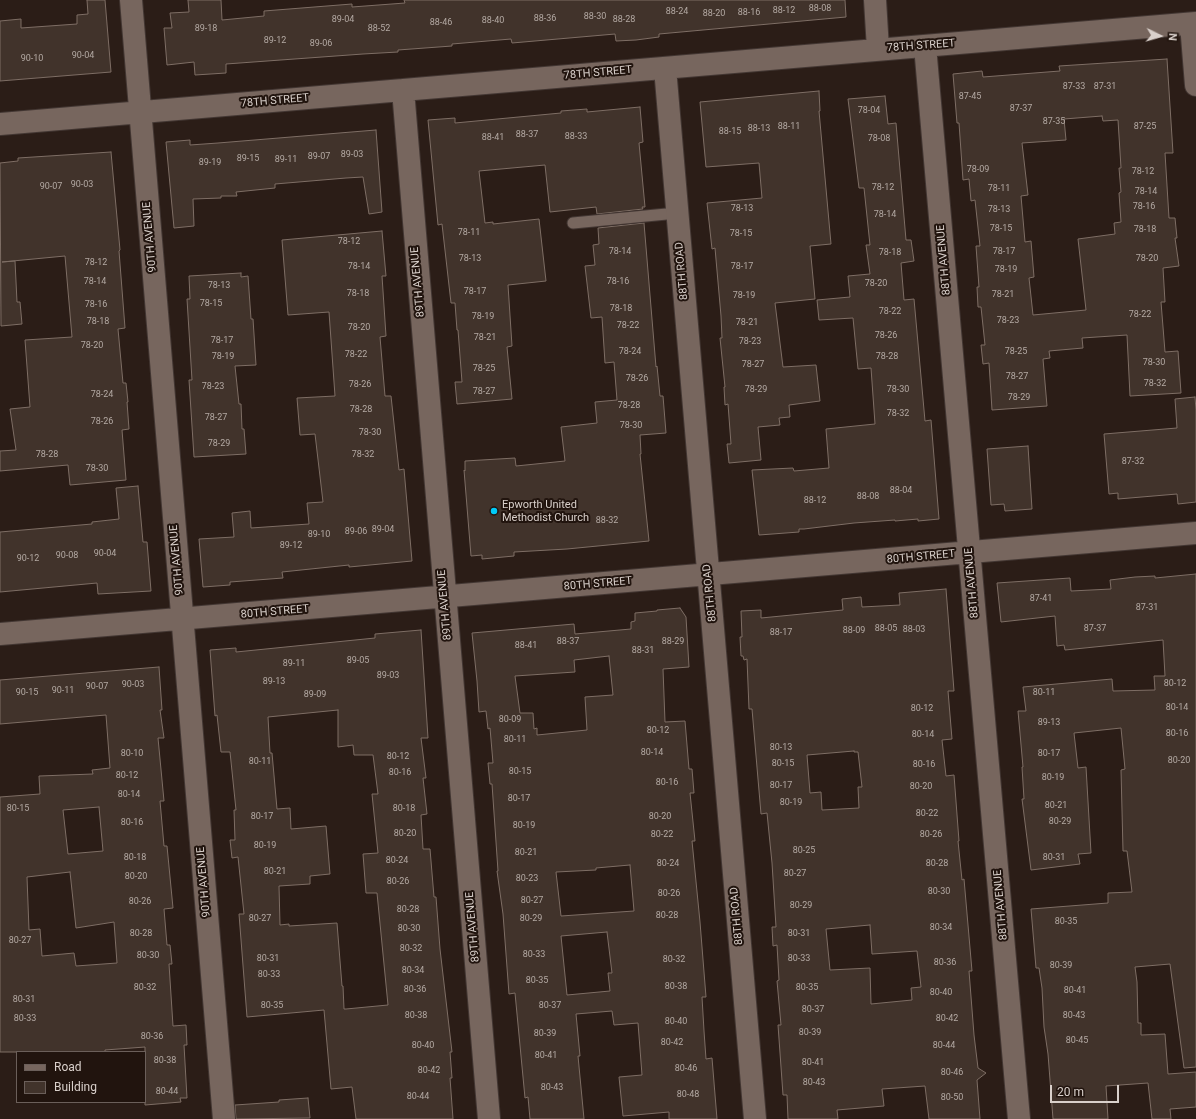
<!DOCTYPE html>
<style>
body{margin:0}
#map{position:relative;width:1196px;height:1119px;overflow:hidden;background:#2b1d17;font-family:Roboto,sans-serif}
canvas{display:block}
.legend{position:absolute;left:16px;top:1051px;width:130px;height:52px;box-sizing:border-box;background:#21140e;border:1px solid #6b5f5a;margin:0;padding:5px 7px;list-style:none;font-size:12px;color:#d9d0cb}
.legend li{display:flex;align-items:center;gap:8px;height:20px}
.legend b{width:20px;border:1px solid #6b5f5a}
.north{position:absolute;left:1140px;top:16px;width:40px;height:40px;-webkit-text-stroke:3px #21140e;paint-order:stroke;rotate:95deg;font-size:11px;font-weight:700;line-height:16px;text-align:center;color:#d9d0cb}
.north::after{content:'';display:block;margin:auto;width:14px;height:18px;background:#d9d0cb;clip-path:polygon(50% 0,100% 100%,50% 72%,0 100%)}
.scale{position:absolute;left:1050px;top:1085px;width:69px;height:18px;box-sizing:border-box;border:2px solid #d9d0cb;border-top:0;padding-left:5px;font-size:12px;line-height:14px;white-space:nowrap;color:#d9d0cb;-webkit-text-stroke:3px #21140e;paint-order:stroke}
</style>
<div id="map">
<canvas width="1196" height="1119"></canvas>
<ul class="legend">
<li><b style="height:5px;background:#77665e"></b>Road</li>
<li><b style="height:11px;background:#41332b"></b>Building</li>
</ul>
<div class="north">N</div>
<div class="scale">20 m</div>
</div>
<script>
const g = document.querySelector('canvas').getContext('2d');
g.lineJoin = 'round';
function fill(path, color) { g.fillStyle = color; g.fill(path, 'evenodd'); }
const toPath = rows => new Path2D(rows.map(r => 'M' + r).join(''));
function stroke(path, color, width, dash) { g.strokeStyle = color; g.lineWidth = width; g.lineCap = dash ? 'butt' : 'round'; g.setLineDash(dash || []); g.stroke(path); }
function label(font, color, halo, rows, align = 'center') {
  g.font = font + ' Roboto,sans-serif'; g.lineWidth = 4; g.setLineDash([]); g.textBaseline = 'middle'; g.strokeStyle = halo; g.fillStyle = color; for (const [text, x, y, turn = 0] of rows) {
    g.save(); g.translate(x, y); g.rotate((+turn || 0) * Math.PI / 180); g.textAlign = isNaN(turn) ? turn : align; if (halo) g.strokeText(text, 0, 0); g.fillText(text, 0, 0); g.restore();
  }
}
const building = toPath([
 [87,0,105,0,111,72,0,81,0,21,21,19,21,28,77,24,77,15,88,14,87,0],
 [188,0,221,0,222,20,264,16,264,11,352,4,352,7,405,3,404,0,845,0,846,17,659,34,659,37,636,40,616,41,615,34,512,43,511,39,452,44,452,46,398,50,398,52,363,54,226,64,226,73,195,75,194,62,167,65,164,28,172,28,170,13,189,12,188,0],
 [1167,59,1173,153,1165,153,1169,218,1175,218,1177,238,1175,238,1179,266,1163,268,1165,302,1161,302,1165,352,1178,351,1181,393,1130,396,1127,335,1082,338,1083,348,1049,351,1050,358,1043,359,1047,406,992,410,989,363,983,364,981,345,985,345,981,307,978,307,977,287,979,287,976,246,980,246,975,200,971,201,969,179,963,180,959,123,957,123,953,74,982,71,983,77,1060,71,1059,66,1167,59],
 [1102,116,1103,121,1118,120,1121,168,1119,168,1121,192,1119,193,1121,222,1114,223,1115,234,1078,239,1086,310,1033,315,1029,278,1034,277,1031,241,1025,242,1021,196,1028,195,1022,143,1066,140,1064,119,1102,116],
 [819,91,820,111,819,111,831,244,810,246,815,299,775,303,783,367,816,365,820,401,789,405,790,417,779,418,780,425,758,427,761,460,729,463,727,444,731,444,728,404,725,405,724,387,725,387,720,338,722,338,721,316,715,248,712,249,707,203,762,198,759,163,706,167,700,102,819,91],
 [885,96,888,124,896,123,906,240,911,240,914,261,901,263,904,300,914,299,925,421,931,420,939,519,918,521,918,519,895,521,895,520,854,523,804,529,799,529,799,532,759,535,752,470,793,468,794,471,829,468,826,429,875,424,871,368,858,369,853,318,819,320,817,300,850,297,848,276,870,274,866,245,870,245,864,188,859,188,848,99,885,96],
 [640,107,643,142,639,143,645,207,642,207,643,209,597,214,596,207,550,212,545,165,479,171,485,223,493,222,493,224,539,219,546,281,508,285,512,346,507,347,512,399,457,404,455,382,462,382,458,330,457,330,455,303,451,303,442,224,438,225,428,120,455,118,455,123,561,113,561,111,587,109,587,112,640,107],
 [376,130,382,212,369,214,363,177,346,178,275,184,275,188,236,192,237,196,221,196,221,198,193,199,194,226,174,228,166,142,190,140,190,145,218,143,376,130],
 [111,152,120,250,119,251,125,328,118,329,123,383,126,383,128,402,127,402,129,429,122,430,126,480,70,485,68,465,0,471,0,451,16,450,10,409,30,407,25,340,72,337,65,256,2,262,15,261,17,302,20,302,22,324,1,326,0,163,18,161,18,158,111,152],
 [644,223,656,367,657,366,660,396,663,396,666,433,640,435,641,454,640,454,649,541,567,549,514,552,514,556,482,559,482,555,471,556,464,470,465,471,465,461,515,458,516,466,565,461,561,427,597,423,595,402,617,400,614,362,605,363,602,317,591,318,585,266,595,265,593,245,599,244,598,228,644,223],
 [382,231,386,276,382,276,386,336,380,337,385,396,391,396,399,470,404,469,412,561,349,567,349,565,282,572,283,578,230,582,230,585,203,587,199,539,234,537,232,513,250,511,251,528,309,524,307,503,323,502,315,434,300,435,297,398,335,396,329,312,288,315,282,240,382,231],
 [241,273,241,277,248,276,251,319,253,319,256,365,235,366,239,404,241,404,242,429,244,429,246,454,194,457,189,380,192,380,187,299,190,299,189,276,241,273],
 [1195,397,1196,410,1196,502,1178,504,1177,494,1118,499,1118,493,1109,494,1104,434,1177,428,1175,399,1195,397],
 [1028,446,1032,509,1005,511,1004,504,991,505,987,449,1028,446],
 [138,486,143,542,147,542,151,591,98,594,97,583,0,592,0,532,92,524,92,522,119,519,116,488,138,486],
 [1196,574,1196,1067,1184,1068,1170,964,1135,967,1137,982,1138,1023,1141,1023,1141,1035,1165,1034,1168,1074,1196,1072,1196,1107,1170,1109,1171,1119,1152,1119,1148,1083,1106,1086,1108,1119,1053,1119,1048,1054,1044,1027,1042,988,1039,968,1036,968,1031,909,1108,903,1108,893,1132,892,1127,851,1123,851,1121,770,1125,769,1121,728,1074,733,1078,768,1086,767,1091,853,1078,854,1080,864,1031,870,1022,799,1024,799,1022,767,1023,767,1018,711,1026,711,1023,687,1112,679,1113,691,1155,690,1154,676,1165,676,1163,640,1065,650,1064,645,1057,646,1055,616,1001,622,997,583,1070,578,1071,591,1111,589,1110,580,1135,577,1155,576,1155,578,1196,574],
 [946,589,954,691,948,691,952,739,942,740,946,776,954,775,959,841,958,841,962,880,964,879,972,971,969,971,974,1035,978,1068,986,1073,977,1080,980,1119,929,1119,925,1086,882,1089,884,1106,837,1110,838,1119,788,1119,787,1095,783,1095,778,1025,781,1025,777,981,779,980,777,945,773,946,772,927,776,927,772,863,767,813,761,814,752,709,749,709,747,659,744,660,743,656,741,656,740,637,742,637,741,611,761,610,761,618,843,610,842,599,861,597,862,607,900,605,899,593,946,589],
 [854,751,854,752,858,752,862,787,858,787,859,808,822,810,821,792,810,793,807,755,854,751],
 [870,925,872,954,917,951,921,987,911,988,912,1000,871,1004,870,968,830,970,826,929,870,925],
 [680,608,686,617,689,667,663,669,665,722,685,721,689,769,692,769,694,793,690,793,695,841,692,841,700,922,706,997,702,997,704,1031,706,1059,712,1058,717,1119,669,1119,669,1112,623,1116,619,1077,642,1075,638,1023,614,1025,612,1011,576,1014,580,1056,578,1056,584,1119,530,1119,528,1097,525,1098,515,993,509,994,503,914,497,871,498,871,492,784,490,784,488,763,493,763,490,728,488,729,486,711,479,712,477,681,472,633,574,624,575,634,631,629,631,622,635,621,635,613,657,611,657,610,680,608],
 [609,656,613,695,585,697,587,730,537,735,537,728,534,729,533,713,520,713,515,676,575,672,574,660,609,656],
 [630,865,634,911,561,916,556,872,596,870,596,868,630,865],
 [607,932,612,973,608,973,610,991,567,995,561,936,607,932],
 [421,630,428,738,421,738,426,778,423,778,427,814,421,815,423,849,430,849,434,897,436,897,440,949,452,1052,450,1052,452,1078,450,1078,453,1119,356,1119,352,1087,331,1089,324,1010,247,1017,239,914,244,914,238,857,232,858,230,840,235,840,234,810,236,810,230,752,221,752,217,715,215,716,210,650,236,648,236,652,375,638,375,634,421,630],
 [338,710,338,747,353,745,354,755,373,755,378,794,372,794,378,853,363,854,366,893,377,893,388,1005,346,1009,344,1009,343,986,342,986,337,923,289,926,289,924,280,925,279,886,310,884,310,876,330,874,326,826,291,829,290,808,277,809,272,753,270,753,268,717,338,710],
 [159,667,162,710,160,710,164,738,158,738,164,801,160,801,164,846,167,846,173,908,164,909,167,945,170,945,172,964,169,964,173,1026,186,1025,187,1045,184,1045,187,1098,180,1098,181,1102,145,1105,145,1047,105,1050,105,1052,0,1052,0,797,40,794,39,776,93,774,92,770,110,768,106,715,0,724,0,680,159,667],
 [99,807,103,851,68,854,63,810,99,807],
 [70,872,76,928,114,922,117,963,76,966,74,953,42,956,40,929,29,930,27,877,70,872],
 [308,1098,310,1118,236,1119,235,1105,279,1102,279,1100,308,1098]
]);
const service = toPath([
 [573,223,677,213]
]);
const minor = toPath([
 [131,0,224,1119],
 [875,0,878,49],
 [1191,24,1196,85],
 [925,46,1019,1119],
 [665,68,755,1119],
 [403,90,489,1119],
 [0,124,1196,23],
 [0,634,1196,533]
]);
const markers = [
 [494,511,4,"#00cbf9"]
];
const numberNames = [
 ["88-08",820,9],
 ["88-12",784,11],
 ["88-24",677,12],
 ["88-16",749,13],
 ["88-20",714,14],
 ["88-30",595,17],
 ["88-36",545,19],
 ["89-04",343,20],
 ["88-28",624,20],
 ["88-40",493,21],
 ["88-46",441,23],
 ["89-18",206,29],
 ["88-52",379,29],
 ["89-12",275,41],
 ["89-06",321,44],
 ["90-04",83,56],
 ["90-10",32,59],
 ["87-33",1074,87],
 ["87-31",1105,87],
 ["87-45",970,97],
 ["87-37",1021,109],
 ["78-04",869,111],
 ["87-35",1054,122],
 ["88-11",789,127],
 ["87-25",1145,127],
 ["88-13",759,129],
 ["88-15",730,132],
 ["88-37",527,135],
 ["88-33",576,137],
 ["88-41",493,138],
 ["78-08",879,139],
 ["89-03",352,155],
 ["89-07",319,157],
 ["89-15",248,159],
 ["89-11",286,160],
 ["89-19",210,163],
 ["78-09",978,170],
 ["78-12",1143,172],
 ["90-03",82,185],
 ["90-07",51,187],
 ["78-12",883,188],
 ["78-11",999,189],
 ["78-14",1146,192],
 ["78-16",1144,207],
 ["78-13",742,209],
 ["78-13",999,210],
 ["78-14",885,215],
 ["78-15",1001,229],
 ["78-18",1145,230],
 ["78-11",469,233],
 ["78-15",741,234],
 ["78-12",349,242],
 ["78-14",620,252],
 ["78-17",1004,252],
 ["78-18",890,253],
 ["78-13",470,259],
 ["78-20",1147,259],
 ["78-12",96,263],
 ["78-14",359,267],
 ["78-17",742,267],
 ["78-19",1006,270],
 ["78-14",95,282],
 ["78-16",618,282],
 ["78-20",876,284],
 ["78-13",219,286],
 ["78-17",475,292],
 ["78-18",358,294],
 ["78-21",1003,295],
 ["78-19",744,296],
 ["78-15",211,304],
 ["78-16",96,305],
 ["78-18",621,309],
 ["78-22",890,312],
 ["78-22",1140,315],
 ["78-19",483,317],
 ["78-23",1008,321],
 ["78-18",98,322],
 ["78-21",747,323],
 ["78-22",628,326],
 ["78-20",359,328],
 ["78-26",886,336],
 ["78-21",485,338],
 ["78-17",222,341],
 ["78-23",750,342],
 ["78-20",92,346],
 ["78-24",630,352],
 ["78-25",1016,352],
 ["78-22",356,355],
 ["78-19",223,357],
 ["78-28",887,357],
 ["78-30",1154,363],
 ["78-27",753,365],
 ["78-25",484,369],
 ["78-27",1017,377],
 ["78-26",637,379],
 ["78-32",1155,384],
 ["78-26",360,385],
 ["78-23",213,387],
 ["78-29",756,390],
 ["78-30",898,390],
 ["78-27",484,392],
 ["78-24",102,395],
 ["78-29",1019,398],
 ["78-28",629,406],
 ["78-28",361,410],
 ["78-32",898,414],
 ["78-27",216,418],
 ["78-26",102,422],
 ["78-30",631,426],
 ["78-30",370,433],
 ["78-29",219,444],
 ["78-28",47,455],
 ["78-32",363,455],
 ["87-32",1133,462],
 ["78-30",97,469],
 ["88-04",901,491],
 ["88-08",868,497],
 ["88-12",815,501],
 ["88-32",607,521],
 ["89-04",383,530],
 ["89-06",356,532],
 ["89-10",319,535],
 ["89-12",291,546],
 ["90-04",105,554],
 ["90-08",67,556],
 ["90-12",28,559],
 ["87-41",1041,599],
 ["87-31",1147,608],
 ["88-05",886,629],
 ["87-37",1095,629],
 ["88-03",914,630],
 ["88-09",854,631],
 ["88-17",781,633],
 ["88-37",568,642],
 ["88-29",673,642],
 ["88-41",526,646],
 ["88-31",643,651],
 ["89-05",358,661],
 ["89-11",294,664],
 ["89-03",388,676],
 ["89-13",274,682],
 ["80-12",1175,684],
 ["90-03",133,685],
 ["90-07",97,687],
 ["90-11",63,691],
 ["90-15",27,693],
 ["80-11",1044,693],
 ["89-09",315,695],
 ["80-14",1177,708],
 ["80-12",922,709],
 ["80-09",510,720],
 ["89-13",1049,723],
 ["80-12",658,731],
 ["80-16",1177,734],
 ["80-14",923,735],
 ["80-11",515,740],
 ["80-13",781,748],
 ["80-14",652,753],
 ["80-10",132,754],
 ["80-17",1049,754],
 ["80-12",398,757],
 ["80-20",1179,761],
 ["80-11",260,762],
 ["80-15",783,764],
 ["80-16",924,765],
 ["80-15",520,772],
 ["80-16",400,773],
 ["80-12",127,776],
 ["80-19",1053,778],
 ["80-16",667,783],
 ["80-17",781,786],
 ["80-20",921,787],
 ["80-14",129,795],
 ["80-17",519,799],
 ["80-19",791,803],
 ["80-21",1056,806],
 ["80-15",18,809],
 ["80-18",404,809],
 ["80-22",927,814],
 ["80-17",262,817],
 ["80-20",660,817],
 ["80-29",1060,822],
 ["80-16",132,823],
 ["80-19",524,826],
 ["80-20",405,834],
 ["80-22",662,835],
 ["80-26",931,835],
 ["80-19",265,846],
 ["80-25",804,851],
 ["80-21",526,853],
 ["80-18",135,858],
 ["80-31",1054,858],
 ["80-24",397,861],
 ["80-24",668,864],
 ["80-28",937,864],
 ["80-21",275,872],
 ["80-27",795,874],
 ["80-20",136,877],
 ["80-23",527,879],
 ["80-26",398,882],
 ["80-30",939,892],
 ["80-26",669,894],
 ["80-27",532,901],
 ["80-26",140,902],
 ["80-29",801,906],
 ["80-28",408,910],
 ["80-28",667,916],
 ["80-27",260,919],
 ["80-29",531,919],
 ["80-35",1066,922],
 ["80-34",941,928],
 ["80-30",409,929],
 ["80-28",141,934],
 ["80-31",799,934],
 ["80-27",20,941],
 ["80-32",411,949],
 ["80-33",534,955],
 ["80-30",148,956],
 ["80-31",268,959],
 ["80-33",799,959],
 ["80-32",674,960],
 ["80-36",945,963],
 ["80-39",1061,966],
 ["80-34",413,971],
 ["80-33",269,975],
 ["80-35",537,981],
 ["80-38",676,987],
 ["80-32",145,988],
 ["80-35",807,988],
 ["80-36",415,990],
 ["80-41",1075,991],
 ["80-40",941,993],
 ["80-31",24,1000],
 ["80-35",272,1006],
 ["80-37",550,1006],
 ["80-37",813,1010],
 ["80-38",416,1016],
 ["80-43",1074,1016],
 ["80-33",25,1019],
 ["80-42",947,1019],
 ["80-40",676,1022],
 ["80-39",810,1033],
 ["80-39",545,1034],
 ["80-36",152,1037],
 ["80-45",1077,1041],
 ["80-42",672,1043],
 ["80-40",423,1046],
 ["80-44",944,1046],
 ["80-41",546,1056],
 ["80-38",165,1061],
 ["80-41",813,1063],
 ["80-46",686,1069],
 ["80-42",429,1071],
 ["80-46",952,1073],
 ["80-43",814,1083],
 ["80-43",552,1088],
 ["80-44",167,1092],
 ["80-48",688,1095],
 ["80-44",418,1097],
 ["80-50",952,1098]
];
const streetNames = [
 ["78TH STREET",921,46,-4],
 ["78TH STREET",598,73,-5],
 ["78TH STREET",275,101,-5],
 ["90TH AVENUE",150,237,-95],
 ["88TH AVENUE",944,260,-95],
 ["88TH ROAD",682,271,-95],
 ["89TH AVENUE",418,282,-95],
 ["80TH STREET",921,557,-5],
 ["90TH AVENUE",177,560,-95],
 ["88TH AVENUE",972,583,-95],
 ["80TH STREET",598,584,-5],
 ["88TH ROAD",710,593,-96],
 ["89TH AVENUE",445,605,-95],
 ["80TH STREET",275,612,-5],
 ["90TH AVENUE",204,882,-95],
 ["88TH AVENUE",1001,905,-95],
 ["88TH ROAD",737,916,-95],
 ["89TH AVENUE",473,927,-95]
];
const poiNames = [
 ["Epworth United",502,505],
 ["Methodist Church",502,518]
];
fill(building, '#41332b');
stroke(building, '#7e6e65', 1);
stroke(service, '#433733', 13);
stroke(minor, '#433733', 24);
stroke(service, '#77665e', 11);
stroke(minor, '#77665e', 22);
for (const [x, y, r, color] of markers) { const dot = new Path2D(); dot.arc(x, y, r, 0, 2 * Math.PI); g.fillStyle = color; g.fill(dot); stroke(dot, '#21140e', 1.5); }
label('9px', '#b3a9a3', null, numberNames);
label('11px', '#d9d0cb', '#21140e', streetNames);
label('11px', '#d9d0cb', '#21140e', poiNames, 'left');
</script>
